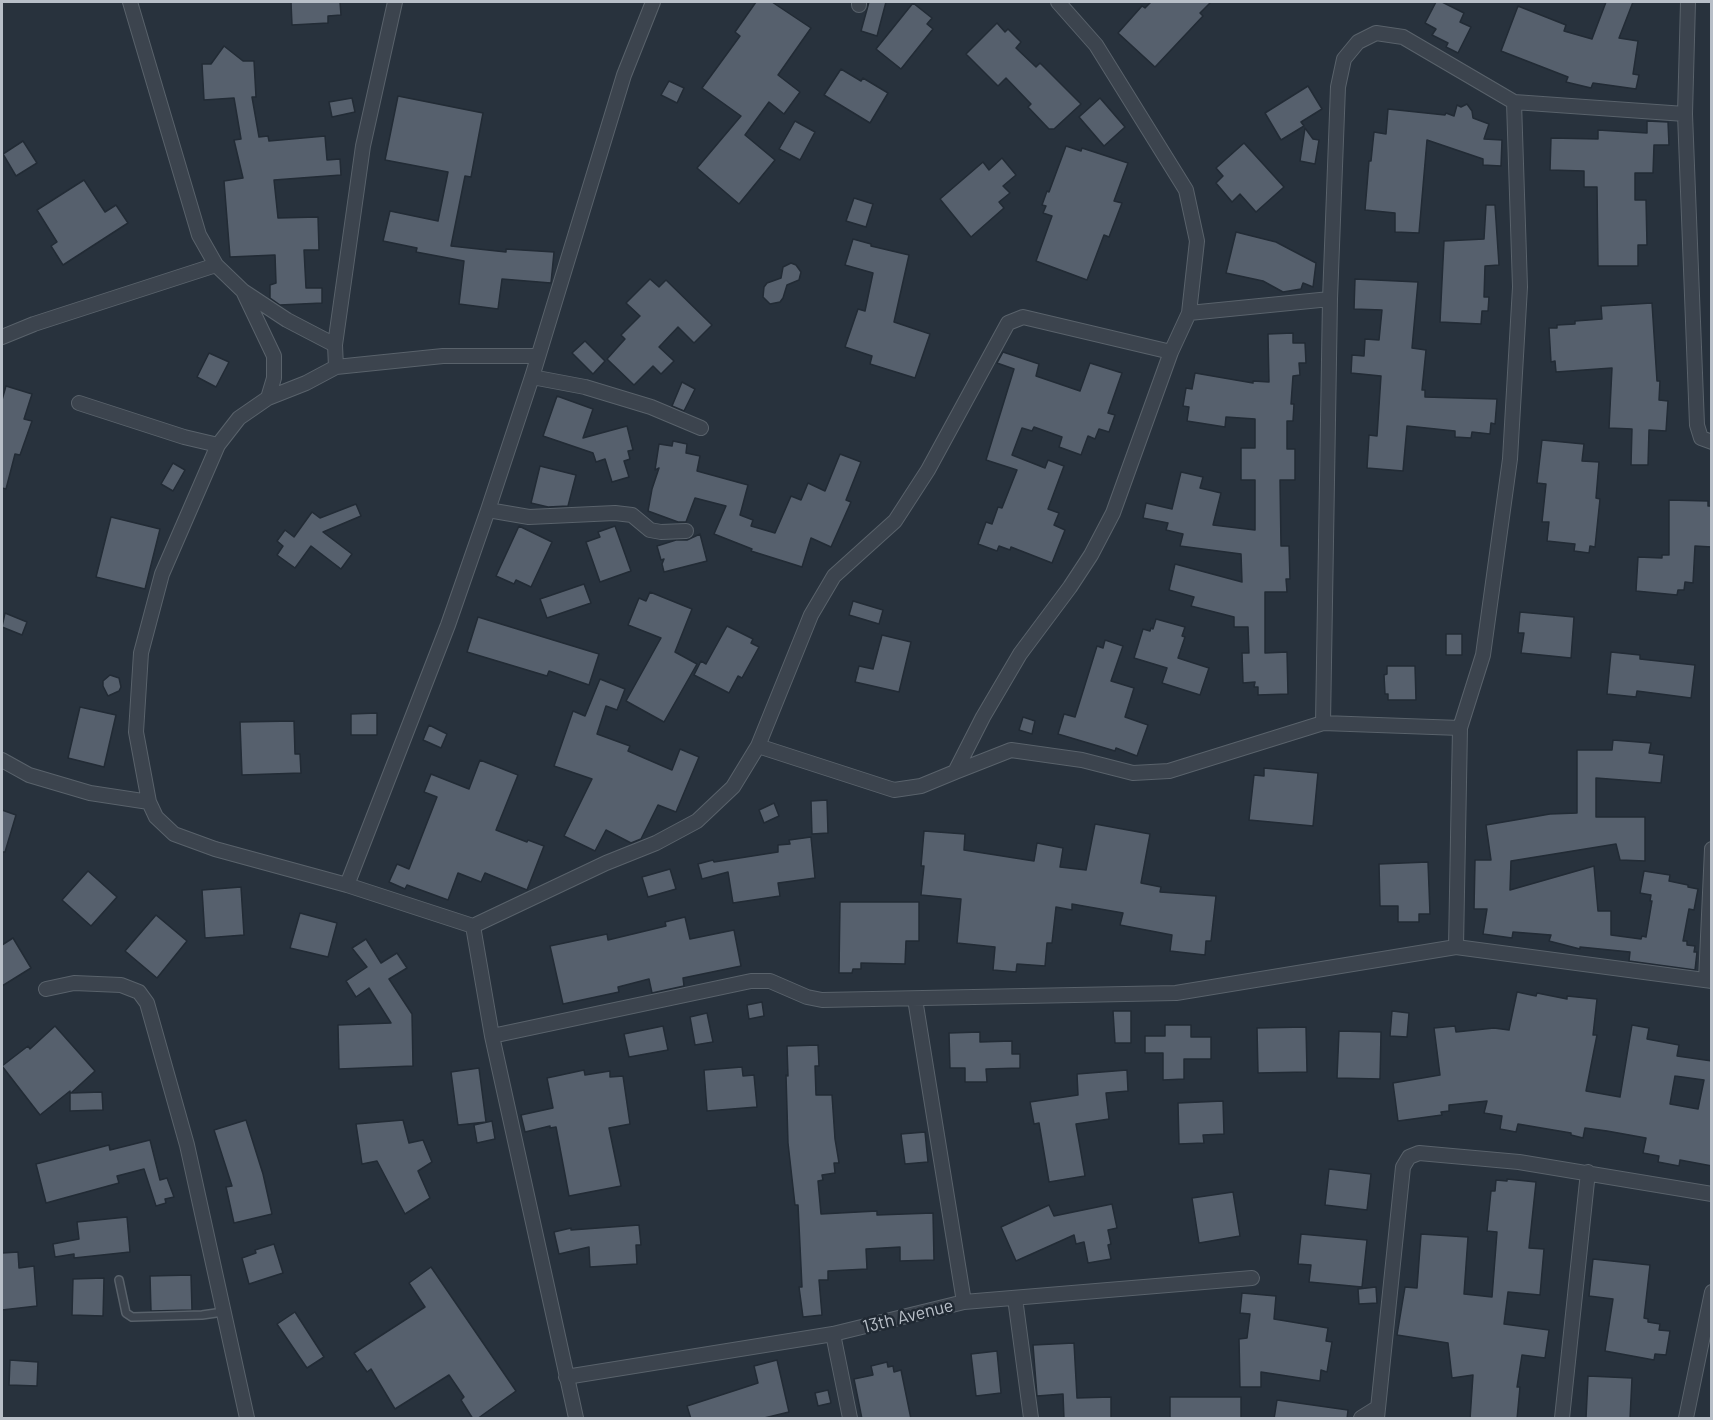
<!DOCTYPE html>
<style>
body{margin:0}
#map{position:relative;width:1713px;height:1420px;overflow:hidden;background:#28323d;font-family:Barlow,sans-serif}
canvas{display:block}
.frame{position:absolute;inset:0;border:3px solid #b8bfc8;pointer-events:none}
</style>
<div id="map">
<canvas width="1713" height="1420"></canvas>
<div class="frame"></div>
</div>
<script>
const g = document.querySelector('canvas').getContext('2d');
g.lineJoin = 'round';
function fill(path, color) { g.fillStyle = color; g.fill(path, 'evenodd'); }
const toPath = rows => new Path2D(rows.map(r => 'M' + r).join(''));
function stroke(path, color, width, dash) { g.strokeStyle = color; g.lineWidth = width; g.lineCap = dash ? 'butt' : 'round'; g.setLineDash(dash || []); g.stroke(path); }
function label(font, color, halo, rows, align = 'center') {
  g.font = font + ' Barlow,sans-serif'; g.lineWidth = 5; g.setLineDash([]); g.textBaseline = 'middle'; g.strokeStyle = halo; g.fillStyle = color; for (const [text, x, y, turn = 0] of rows) {
    g.save(); g.translate(x, y); g.rotate((+turn || 0) * Math.PI / 180); g.textAlign = isNaN(turn) ? turn : align; if (halo) g.strokeText(text, 0, 0); g.fillText(text, 0, 0); g.restore();
  }
}
const building = toPath([
 [291,2,340,2,341,15,328,16,328,23,292,25,291,2],
 [756,2,772,2,811,28,778,75,800,92,784,114,769,102,745,135,775,160,739,204,697,168,741,116,702,88,740,36,735,32,756,2],
 [869,2,886,2,877,36,861,31,869,2],
 [1151,2,1211,2,1200,13,1203,16,1155,67,1118,33,1142,6,1145,8,1151,2],
 [1436,2,1442,2,1464,13,1460,22,1471,27,1458,53,1446,47,1448,43,1432,35,1436,29,1425,23,1436,2],
 [1606,2,1633,2,1619,38,1638,41,1633,74,1639,75,1636,89,1593,83,1591,88,1566,82,1568,77,1501,51,1518,6,1566,25,1564,31,1592,39,1606,2],
 [913,3,932,18,927,24,933,29,901,69,876,49,913,3],
 [997,23,1005,32,1008,29,1021,42,1016,48,1036,67,1040,63,1081,104,1054,129,1049,129,1028,107,1031,104,1006,78,998,86,966,54,997,23],
 [224,46,243,61,254,61,256,97,252,97,259,137,268,136,269,141,325,136,327,160,340,159,341,175,274,180,278,218,318,217,319,250,304,250,306,288,322,288,322,303,280,305,270,298,270,285,276,283,275,255,230,257,224,181,243,178,234,140,241,139,234,98,204,100,202,64,211,64,224,46],
 [841,69,861,81,863,78,888,93,870,123,824,95,841,69],
 [669,81,684,88,677,103,661,95,669,81],
 [1308,86,1322,109,1301,122,1304,126,1281,140,1265,113,1308,86],
 [398,96,483,113,471,177,465,176,451,246,506,252,506,249,554,252,551,283,502,279,498,309,459,304,464,261,416,252,417,248,383,241,390,211,438,221,448,172,385,160,398,96],
 [352,98,355,112,332,117,329,102,352,98],
 [1100,98,1125,127,1104,146,1079,117,1100,98],
 [1467,104,1472,111,1473,118,1489,124,1484,139,1502,140,1501,166,1483,165,1483,159,1427,140,1419,233,1395,232,1395,213,1365,210,1369,161,1371,161,1374,132,1386,134,1388,109,1445,115,1446,113,1454,116,1457,105,1461,107,1467,104],
 [795,121,815,132,800,160,779,149,795,121],
 [1647,121,1668,122,1669,145,1654,145,1653,173,1635,173,1635,200,1646,200,1647,245,1638,245,1638,266,1598,266,1597,187,1584,187,1584,171,1550,170,1551,138,1598,139,1598,130,1647,133,1647,121],
 [1305,128,1313,139,1319,140,1315,164,1300,161,1305,128],
 [23,141,37,163,16,176,3,154,23,141],
 [1244,143,1284,187,1256,212,1240,194,1232,202,1216,183,1223,176,1216,168,1244,143],
 [1066,146,1081,151,1082,148,1128,163,1114,201,1122,203,1109,237,1104,235,1087,280,1036,261,1052,216,1043,213,1046,206,1042,205,1047,191,1049,192,1066,146],
 [1002,158,1016,175,1003,186,1010,193,999,202,1004,208,971,237,940,199,983,162,989,170,1002,158],
 [84,180,105,212,116,205,128,223,63,265,51,246,57,242,37,210,84,180],
 [854,198,873,204,866,227,846,221,854,198],
 [1486,205,1495,205,1499,265,1485,266,1484,297,1489,297,1488,311,1482,311,1481,324,1440,322,1444,241,1484,239,1486,205],
 [1236,232,1276,242,1316,263,1313,287,1303,283,1301,289,1283,292,1263,281,1226,273,1236,232],
 [853,239,871,244,871,246,909,255,894,322,930,334,915,378,870,364,872,356,845,347,858,309,865,311,873,273,845,265,853,239],
 [791,263,796,265,801,272,799,280,787,285,783,298,780,302,770,304,763,297,764,287,767,283,781,278,783,267,791,263],
 [650,279,659,287,666,280,712,325,694,343,678,327,659,347,674,361,661,374,653,366,634,385,607,359,625,339,621,335,640,316,626,303,650,279],
 [1355,279,1418,282,1412,348,1426,350,1422,390,1425,390,1425,397,1497,399,1495,424,1491,423,1490,434,1472,432,1471,438,1455,437,1455,431,1407,426,1403,471,1367,468,1369,435,1377,436,1381,376,1351,373,1352,355,1364,356,1365,339,1379,340,1382,310,1354,309,1355,279],
 [1652,303,1657,381,1660,381,1659,400,1668,401,1666,431,1649,430,1648,465,1631,465,1632,429,1609,428,1612,368,1556,372,1555,361,1551,362,1549,328,1557,328,1557,325,1575,324,1575,321,1602,319,1601,306,1652,303],
 [1293,333,1293,343,1305,343,1306,363,1299,363,1300,375,1293,376,1291,404,1294,404,1293,421,1287,421,1287,449,1295,449,1295,480,1280,480,1281,546,1289,546,1290,579,1286,579,1287,592,1265,592,1265,653,1287,652,1288,694,1258,695,1258,687,1254,687,1255,682,1243,683,1242,653,1249,653,1248,627,1234,627,1234,617,1191,606,1194,597,1169,590,1175,564,1242,582,1241,554,1180,546,1183,534,1166,530,1168,523,1143,518,1146,503,1172,509,1181,472,1203,477,1200,488,1221,493,1213,525,1255,530,1255,480,1241,480,1241,448,1255,448,1255,419,1226,417,1225,427,1187,421,1189,407,1183,406,1186,388,1192,389,1195,373,1253,383,1253,381,1269,382,1268,334,1293,333],
 [585,341,605,361,593,374,572,353,585,341],
 [1003,352,1039,364,1036,376,1080,391,1090,363,1122,373,1108,413,1115,415,1109,432,1099,429,1095,439,1088,436,1081,455,1059,447,1062,437,1034,427,1032,431,1022,428,1012,455,1045,468,1048,460,1064,466,1048,509,1059,513,1054,525,1065,530,1052,563,1011,547,1010,550,999,546,997,551,978,544,986,522,992,524,998,507,1002,508,1017,470,986,460,1014,369,997,363,1003,352],
 [209,353,229,362,216,387,197,377,209,353],
 [682,382,695,389,684,411,672,406,682,382],
 [6,386,32,394,24,419,32,421,20,455,15,454,6,489,2,488,2,400,6,386],
 [557,396,593,409,583,438,627,426,633,450,628,451,630,459,624,461,629,477,612,482,605,459,596,462,593,453,543,436,557,396],
 [1542,440,1584,444,1582,461,1599,462,1596,498,1600,499,1595,547,1590,546,1589,553,1574,551,1575,544,1547,541,1549,522,1542,522,1546,484,1537,483,1542,440],
 [673,441,687,444,686,453,700,456,697,471,748,485,740,515,753,520,751,526,775,533,791,496,801,500,808,483,825,491,840,454,861,462,846,500,851,502,831,547,811,538,802,567,751,551,752,549,714,534,726,506,695,498,686,522,678,522,648,511,652,489,659,468,655,470,659,444,672,446,673,441],
 [173,463,185,470,173,491,161,484,173,463],
 [540,466,576,475,568,506,548,507,531,503,540,466],
 [1669,500,1708,501,1708,506,1712,506,1712,547,1695,546,1693,583,1685,582,1684,590,1678,590,1677,595,1636,591,1638,557,1662,558,1662,555,1669,555,1669,500],
 [356,504,361,516,323,532,352,554,341,569,311,546,295,568,277,555,283,546,277,541,285,530,294,537,312,512,320,518,356,504],
 [111,517,160,529,145,589,96,577,111,517],
 [519,526,552,542,531,587,516,580,514,584,496,576,519,526],
 [615,526,631,571,600,582,586,542,600,537,598,532,615,526],
 [700,534,707,561,664,572,662,564,664,559,661,560,657,546,676,540,687,540,700,534],
 [584,584,591,603,547,618,540,599,584,584],
 [650,592,692,609,675,652,697,664,664,722,626,701,661,638,628,625,639,598,646,601,650,592],
 [853,601,883,610,879,624,849,615,853,601],
 [1520,612,1574,617,1571,658,1521,653,1524,633,1518,633,1520,612],
 [5,613,27,622,22,635,2,627,5,613],
 [478,617,599,654,589,685,549,671,547,676,467,652,478,617],
 [1156,619,1185,627,1182,636,1185,637,1178,658,1209,668,1200,695,1162,683,1167,668,1134,658,1143,629,1150,631,1151,628,1153,629,1156,619],
 [727,626,753,639,751,643,759,647,742,678,738,676,729,693,694,675,701,661,706,664,727,626],
 [1446,634,1462,634,1462,655,1446,655,1446,634],
 [882,635,911,642,899,692,855,682,859,666,873,669,882,635],
 [1105,640,1123,646,1111,681,1134,688,1125,717,1148,725,1137,756,1116,748,1115,751,1058,734,1064,714,1075,717,1097,646,1103,648,1105,640],
 [1611,652,1640,655,1640,659,1695,665,1691,698,1637,691,1636,697,1607,694,1611,652],
 [1387,666,1415,666,1416,700,1388,700,1388,694,1385,694,1384,675,1387,674,1387,666],
 [110,675,119,678,121,687,119,691,108,696,103,686,103,681,110,675],
 [600,679,625,689,617,710,606,706,597,734,630,746,628,751,672,770,680,749,699,757,676,812,658,805,641,839,631,843,606,830,595,851,564,836,592,779,554,766,573,711,585,716,600,679],
 [80,707,116,715,104,767,68,758,80,707],
 [377,713,377,735,351,735,351,714,377,713],
 [1023,717,1035,721,1032,734,1019,730,1023,717],
 [294,721,295,754,300,754,301,773,242,775,240,722,294,721],
 [429,725,447,734,441,748,423,740,429,725],
 [1613,740,1651,743,1649,753,1664,755,1661,783,1596,778,1596,817,1645,817,1645,861,1620,860,1616,844,1511,861,1510,890,1594,866,1598,911,1611,911,1611,935,1641,939,1642,936,1646,937,1652,901,1650,901,1651,895,1640,893,1644,871,1670,875,1669,881,1688,885,1688,887,1698,889,1694,910,1689,909,1683,941,1687,941,1687,945,1695,946,1694,952,1697,952,1695,970,1629,961,1630,952,1580,947,1580,949,1549,941,1551,935,1513,932,1512,938,1483,934,1487,909,1474,909,1475,860,1491,860,1486,825,1550,814,1577,813,1577,750,1612,750,1613,740],
 [480,760,518,775,496,830,527,842,528,840,544,846,527,890,485,873,481,882,458,873,448,900,407,885,405,889,389,882,397,864,409,869,437,797,424,792,431,774,469,789,480,760],
 [1264,768,1318,773,1313,826,1249,820,1254,775,1264,776,1264,768],
 [827,800,828,833,812,834,811,801,827,800],
 [774,803,779,816,764,823,759,810,774,803],
 [2,810,16,815,5,852,2,852,2,810],
 [1095,824,1150,834,1141,883,1161,887,1160,892,1216,896,1211,941,1206,941,1205,955,1170,951,1172,935,1120,925,1123,913,1072,904,1072,910,1056,907,1052,943,1047,943,1045,966,1017,964,1016,972,993,970,995,947,957,943,961,899,921,895,924,866,921,866,924,831,965,834,964,850,1034,861,1037,843,1063,848,1060,867,1086,870,1095,824],
 [811,837,815,878,778,883,780,896,733,903,728,872,702,879,698,864,713,860,714,862,778,852,778,845,790,844,789,840,811,837],
 [1428,862,1430,914,1419,914,1419,922,1398,922,1398,906,1380,906,1379,864,1428,862],
 [670,869,676,889,648,897,642,877,670,869],
 [88,871,117,897,91,926,62,900,88,871],
 [241,887,244,935,205,938,202,890,241,887],
 [840,902,919,902,919,941,906,941,905,964,861,963,861,969,853,969,852,973,839,973,840,902],
 [300,913,337,923,328,957,290,948,300,913],
 [156,915,187,941,157,978,125,951,156,915],
 [685,917,690,939,734,930,741,966,683,978,684,986,652,993,649,979,618,987,619,992,563,1004,550,946,607,934,608,940,666,926,665,922,685,917],
 [13,938,31,968,2,986,2,945,13,938],
 [366,939,381,963,397,953,407,968,389,979,412,1014,413,1066,339,1069,338,1025,391,1023,369,988,356,997,346,981,367,967,352,948,366,939],
 [1517,992,1536,996,1537,993,1567,999,1567,996,1597,999,1593,1035,1597,1035,1586,1091,1620,1097,1632,1025,1649,1028,1647,1039,1679,1045,1677,1056,1712,1061,1712,1166,1680,1160,1679,1166,1658,1162,1659,1156,1643,1153,1646,1138,1607,1131,1585,1128,1583,1138,1571,1135,1571,1133,1518,1124,1516,1132,1500,1129,1502,1116,1484,1113,1487,1101,1449,1105,1449,1111,1441,1112,1442,1115,1398,1121,1393,1083,1440,1075,1434,1028,1455,1026,1456,1032,1494,1028,1509,1030,1517,992],
 [1675,1076,1704,1080,1698,1109,1670,1104,1675,1076],
 [762,1002,764,1016,749,1019,747,1005,762,1002],
 [1113,1011,1131,1011,1131,1043,1115,1043,1113,1011],
 [1392,1011,1409,1013,1407,1037,1390,1036,1392,1011],
 [707,1013,713,1042,695,1045,690,1017,707,1013],
 [1165,1025,1191,1025,1191,1037,1211,1037,1211,1059,1184,1059,1184,1079,1163,1080,1163,1053,1145,1053,1145,1036,1165,1036,1165,1025],
 [55,1026,95,1071,71,1093,102,1092,103,1110,70,1111,70,1091,40,1115,2,1066,28,1046,30,1049,55,1026],
 [663,1026,668,1050,629,1057,624,1034,663,1026],
 [1306,1027,1307,1072,1258,1073,1257,1028,1306,1027],
 [1339,1031,1381,1032,1380,1079,1337,1078,1339,1031],
 [980,1032,980,1042,1012,1041,1012,1054,1020,1054,1020,1068,986,1069,987,1082,965,1082,965,1068,950,1068,949,1033,980,1032],
 [818,1045,819,1066,815,1066,816,1095,832,1095,835,1139,839,1163,834,1163,835,1173,822,1175,823,1180,818,1181,821,1214,877,1211,877,1215,933,1213,934,1260,900,1261,900,1247,866,1249,867,1269,828,1271,828,1280,819,1280,822,1315,803,1317,799,1287,802,1287,798,1205,795,1205,788,1143,786,1075,788,1076,787,1046,818,1045],
 [742,1067,743,1076,754,1075,757,1107,707,1111,704,1070,742,1067],
 [479,1068,486,1122,458,1125,451,1072,479,1068],
 [584,1070,585,1075,610,1071,610,1077,623,1076,630,1124,609,1128,621,1186,569,1196,556,1127,550,1128,550,1126,525,1132,521,1115,553,1108,547,1078,584,1070],
 [1127,1070,1128,1091,1106,1093,1109,1119,1076,1124,1085,1176,1049,1182,1039,1123,1034,1124,1030,1102,1078,1095,1077,1074,1127,1070],
 [1223,1101,1224,1134,1203,1135,1204,1143,1179,1144,1178,1103,1223,1101],
 [246,1120,263,1174,272,1214,234,1223,226,1187,232,1186,214,1130,246,1120],
 [403,1120,409,1143,423,1140,432,1162,418,1171,430,1198,405,1214,377,1161,362,1164,356,1124,403,1120],
 [492,1121,495,1139,477,1143,474,1125,492,1121],
 [925,1132,928,1162,905,1164,901,1134,925,1132],
 [150,1140,160,1180,167,1178,174,1197,165,1199,166,1203,156,1206,144,1169,117,1176,119,1183,46,1203,36,1164,109,1145,110,1150,150,1140],
 [1329,1169,1371,1174,1367,1210,1325,1205,1329,1169],
 [1507,1179,1536,1182,1529,1248,1544,1249,1540,1295,1508,1292,1504,1324,1549,1330,1545,1358,1522,1355,1517,1387,1520,1387,1517,1419,1470,1419,1473,1375,1452,1378,1448,1343,1397,1335,1405,1287,1417,1288,1421,1234,1468,1237,1464,1294,1492,1297,1497,1232,1487,1231,1491,1191,1495,1191,1496,1180,1507,1181,1507,1179],
 [1233,1192,1240,1236,1199,1243,1192,1198,1233,1192],
 [1112,1204,1117,1228,1108,1230,1111,1244,1108,1245,1111,1259,1088,1263,1084,1242,1076,1244,1074,1235,1016,1261,1001,1227,1049,1205,1054,1216,1112,1204],
 [127,1217,130,1252,74,1258,74,1254,55,1257,53,1244,79,1239,77,1222,127,1217],
 [639,1225,641,1245,636,1245,637,1264,590,1267,589,1247,559,1254,554,1232,571,1228,571,1230,639,1225],
 [1301,1234,1367,1240,1362,1287,1309,1282,1311,1265,1298,1264,1301,1234],
 [274,1244,283,1273,249,1284,242,1258,256,1253,255,1250,274,1244],
 [18,1252,19,1268,34,1266,37,1306,2,1310,2,1253,18,1252],
 [1593,1259,1650,1265,1644,1318,1648,1319,1648,1322,1660,1324,1659,1330,1670,1331,1666,1355,1655,1354,1654,1360,1605,1351,1613,1299,1589,1296,1593,1259],
 [431,1267,516,1391,477,1419,473,1419,461,1400,464,1397,449,1375,395,1409,371,1369,367,1372,354,1353,425,1307,409,1283,431,1267],
 [191,1275,192,1310,151,1311,150,1276,191,1275],
 [104,1278,103,1316,72,1315,73,1279,104,1278],
 [1376,1287,1377,1303,1359,1304,1358,1289,1376,1287],
 [1242,1293,1276,1296,1274,1319,1328,1328,1326,1341,1332,1342,1327,1372,1321,1370,1320,1381,1261,1372,1261,1387,1240,1387,1239,1339,1247,1338,1250,1314,1240,1313,1242,1293],
 [295,1312,324,1357,307,1368,277,1324,295,1312],
 [1074,1343,1077,1398,1111,1397,1111,1419,1064,1419,1063,1394,1037,1396,1033,1345,1074,1343],
 [997,1351,1001,1393,976,1396,971,1354,997,1351],
 [10,1360,38,1362,37,1386,9,1385,10,1360],
 [777,1360,789,1412,760,1419,691,1419,687,1406,758,1383,754,1366,777,1360],
 [887,1362,888,1367,893,1366,894,1372,901,1370,911,1419,862,1419,854,1379,873,1375,871,1366,887,1362],
 [1588,1376,1632,1378,1630,1419,1586,1418,1588,1376],
 [828,1390,831,1403,818,1406,815,1393,828,1390],
 [1170,1397,1241,1397,1241,1419,1170,1419,1170,1397],
 [1277,1400,1348,1410,1347,1419,1274,1419,1277,1400]
]);
const lane = toPath([
 [119,1280,126,1313,132,1317,202,1315,223,1312]
]);
const street = toPath([
 [130,2,199,235,216,265,243,291,287,320,335,345],
 [653,2,624,75,532,377,488,510,448,625,347,885,473,926,606,863,656,843,697,821,733,787,758,746,811,615,834,576,895,521,928,470,1008,323,1023,317,1171,352],
 [1688,2,1685,114,1697,425,1701,438,1712,442],
 [859,5,859,2],
 [244,293,274,356,274,378,268,398],
 [1189,313,1330,299],
 [2,337,34,324,216,265],
 [336,367,335,345,363,146,395,2],
 [532,377,585,387,651,407,701,428],
 [79,403,184,437,218,445],
 [488,510,529,517,615,513,632,515,650,530,661,532,686,531],
 [1323,723,1330,299,1338,87,1344,59,1358,42,1376,33,1403,37,1514,102,1685,114],
 [758,746,894,790,921,786,955,772,983,717,1020,654,1070,587,1091,555,1113,513,1171,352,1189,313,1197,241,1186,190,1096,45,1058,2],
 [2,760,29,775,90,793,149,802],
 [955,772,1011,750,1082,760,1133,773,1169,771,1323,723,1460,728],
 [347,885,215,849,174,834,156,817,149,802,136,732,141,653,162,574,218,445,239,418,268,398,306,383,336,367,443,356,536,356],
 [473,926,492,1036,576,1418],
 [1456,947,1460,728,1483,655,1510,459,1520,287,1514,102],
 [1706,980,1712,849],
 [46,989,74,983,121,985,139,992,147,1003,187,1145,247,1418],
 [915,999,964,1302],
 [492,1036,751,981,770,981,807,997,822,1000,1176,993,1456,947,1712,981],
 [1015,1298,1031,1418],
 [833,1334,850,1418],
 [566,1377,833,1334,964,1302,1252,1278],
 [1361,1418,1377,1408],
 [1377,1418,1403,1167,1409,1157,1419,1153,1519,1162,1712,1194],
 [1562,1418,1588,1172],
 [1686,1418,1712,1292]
]);
const streetNames = [
 ["13th Avenue",908,1316,-14]
];
fill(building, '#56606d');
stroke(building, '#222b35', 1.5);
stroke(lane, '#59626b', 10);
stroke(street, '#59626b', 16);
stroke(lane, '#3c444e', 7);
stroke(street, '#3c444e', 14);
label('18px', '#b8bfc8', '#202933', streetNames);
</script>
